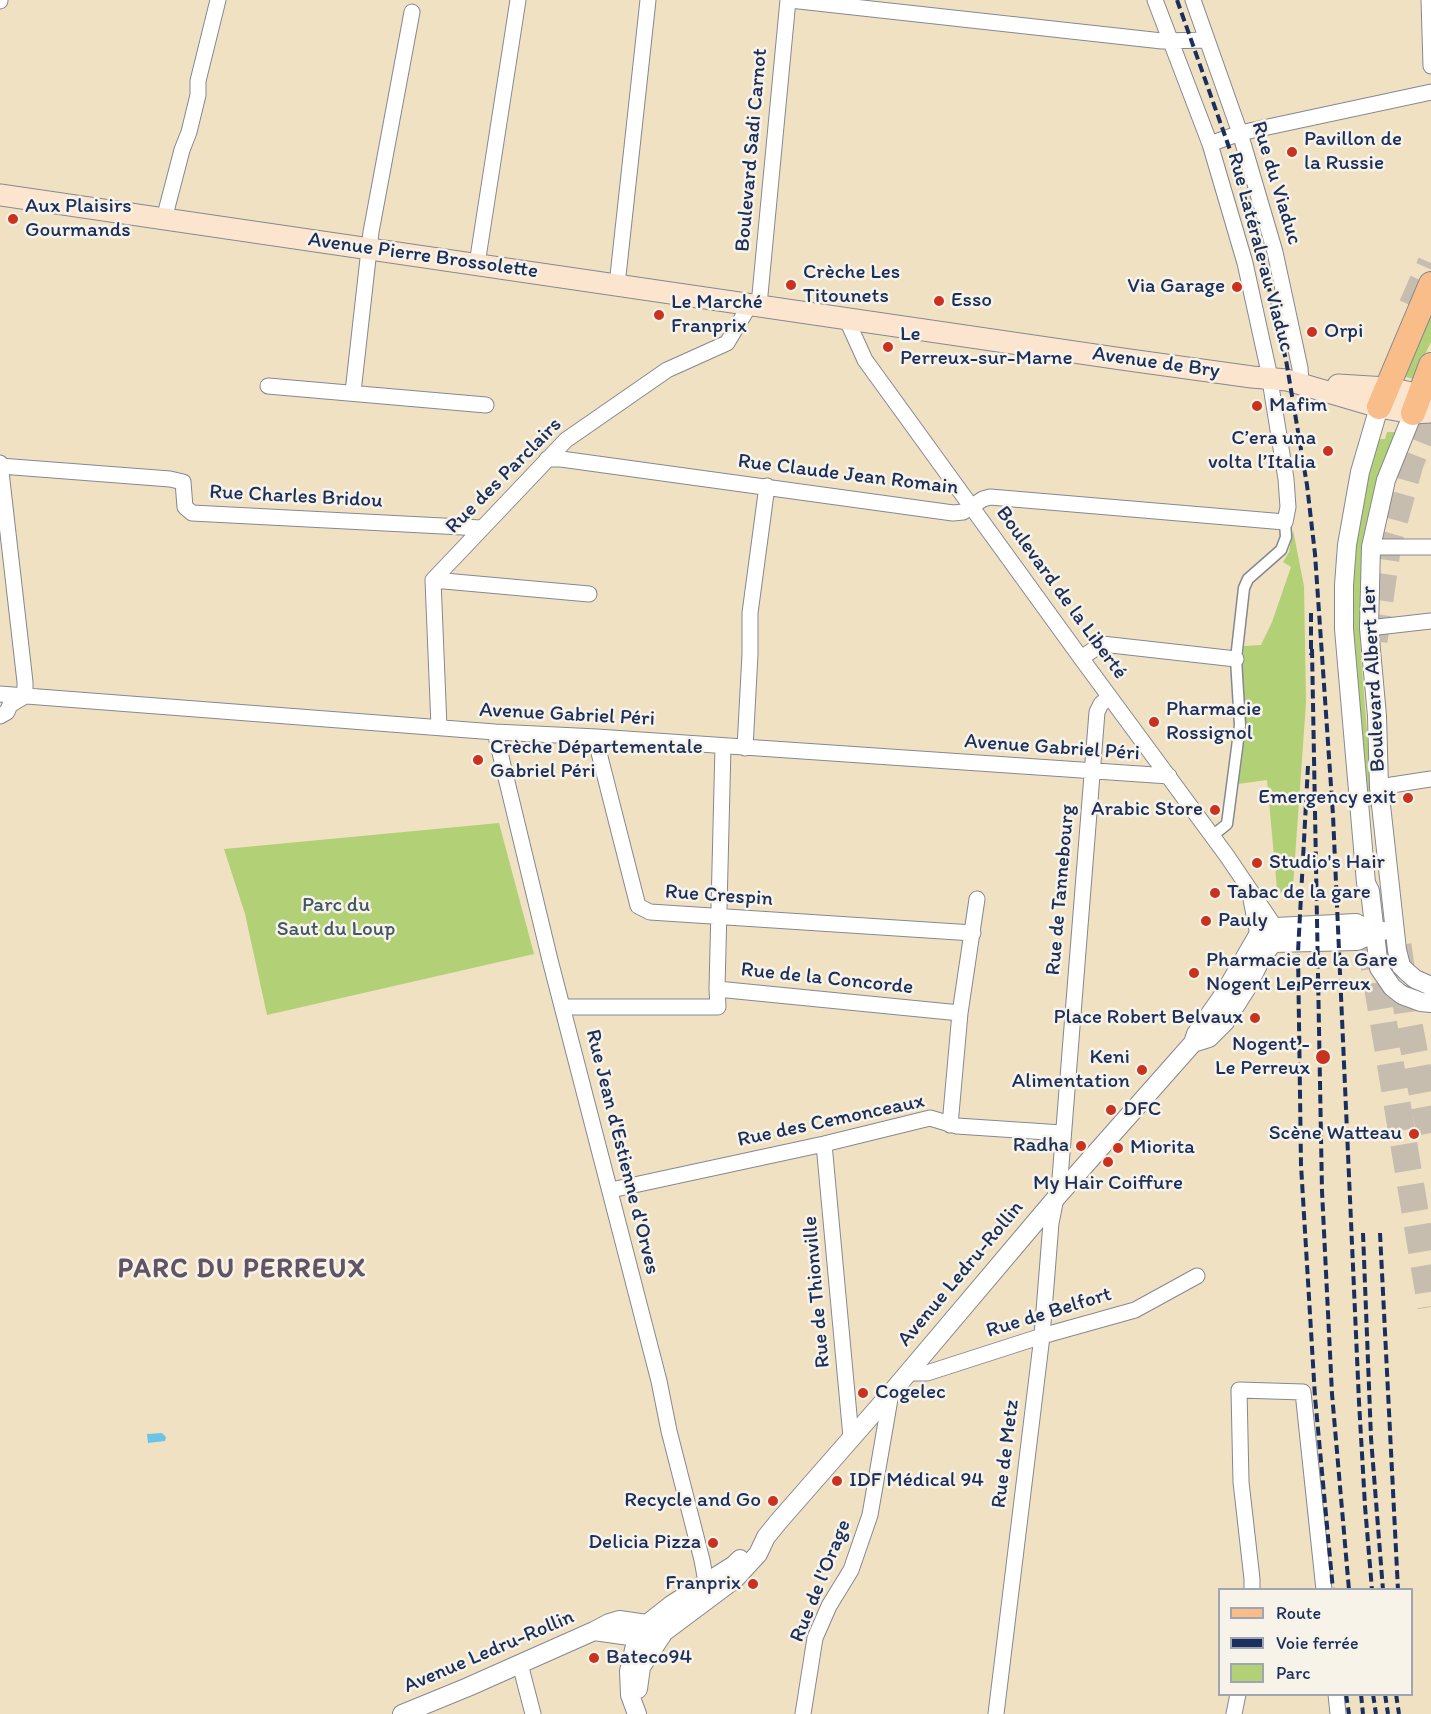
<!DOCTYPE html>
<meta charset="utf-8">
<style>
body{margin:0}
#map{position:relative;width:1431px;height:1714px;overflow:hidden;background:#f1e1c3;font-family:Itim,sans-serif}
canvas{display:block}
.legend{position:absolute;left:1218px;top:1588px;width:195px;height:108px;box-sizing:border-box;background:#f7f3e8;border:2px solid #9fa5b1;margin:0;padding:8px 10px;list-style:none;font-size:18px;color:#1b2f5e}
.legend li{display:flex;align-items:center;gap:12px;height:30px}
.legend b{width:30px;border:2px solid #9fa5b1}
</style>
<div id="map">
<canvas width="1431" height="1714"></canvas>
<ul class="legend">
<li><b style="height:8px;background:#f8bd88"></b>Route</li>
<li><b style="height:8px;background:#1b2f5e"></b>Voie ferrée</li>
<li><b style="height:16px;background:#b2d076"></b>Parc</li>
</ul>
</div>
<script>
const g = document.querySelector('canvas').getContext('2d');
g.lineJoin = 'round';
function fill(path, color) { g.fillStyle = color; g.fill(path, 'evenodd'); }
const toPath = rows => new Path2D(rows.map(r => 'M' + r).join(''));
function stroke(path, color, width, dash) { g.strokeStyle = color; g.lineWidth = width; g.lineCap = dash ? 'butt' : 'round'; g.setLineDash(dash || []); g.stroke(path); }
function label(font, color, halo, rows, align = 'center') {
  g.font = font + ' Itim,sans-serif'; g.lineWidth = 5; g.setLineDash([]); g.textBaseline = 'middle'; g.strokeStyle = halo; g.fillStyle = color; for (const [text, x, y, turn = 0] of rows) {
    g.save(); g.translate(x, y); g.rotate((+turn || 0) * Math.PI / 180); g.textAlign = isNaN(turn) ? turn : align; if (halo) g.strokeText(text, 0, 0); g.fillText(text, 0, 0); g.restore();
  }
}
const green = toPath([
 [1431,306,1431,342,1413,379,1400,375],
 [1387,432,1397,432,1360,627,1361,657,1373,807,1370,807,1362,765,1350,637,1356,531,1376,439,1385,439],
 [1293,530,1304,586,1306,703,1292,900,1277,889,1267,780,1238,784,1244,724,1242,665,1244,646,1261,645,1272,622,1291,567,1283,562,1289,552],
 [499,823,534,954,267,1015,245,914,224,849]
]);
const water = toPath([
 [162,1433,166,1437,165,1441,148,1443,147,1434]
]);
const motorwayTunnel = toPath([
 [1412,306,1431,263],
 [1374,641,1388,544,1410,464,1431,410],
 [1370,942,1431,1307],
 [1398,945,1409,1024,1431,1139]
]);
const pedestrian = toPath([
 [1211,837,1227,824,1240,725,1236,659,1244,588,1248,579,1281,550,1286,537,1285,522]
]);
const minor = toPath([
 [790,0,1162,41,1207,40],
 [1193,0,1240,133,1275,252,1300,368,1301,383],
 [1429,0,1431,66],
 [0,1,0,0],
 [1210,144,1240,133,1431,92],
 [164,219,182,150,189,132,198,95,198,81,218,0],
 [477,264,518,0],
 [617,285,648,0],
 [759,305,788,0],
 [846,318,865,360,1081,658,1227,856,1275,927,1273,943,1258,935,1249,889],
 [268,386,486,405],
 [353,392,371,232,412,12],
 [547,459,561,459,953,513,963,512,983,499,990,497,1285,522,1288,507,1286,479,1268,368,1245,263,1210,144,1155,0],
 [0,463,25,682,25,696],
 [0,466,170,479,183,482,185,507,192,513,481,528],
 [1371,547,1431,547],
 [433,580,589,594],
 [1369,628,1431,621],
 [1081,658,1102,644,1236,659],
 [0,694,495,732,597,737,1169,776],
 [0,716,7,712,10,705,25,696],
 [439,727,433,580,566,440,667,370,727,343,751,303],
 [495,732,550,960,659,1381,669,1431,702,1560,706,1582,705,1593],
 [597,737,598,749,638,906,650,912,973,933],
 [723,746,717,989,960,1013],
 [745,748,750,654,750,613,767,486],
 [1379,787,1431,779],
 [563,1007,718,1007,717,989],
 [950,1125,960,1013,977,899],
 [824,1144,851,1437],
 [611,1190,824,1144,930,1118,957,1126,1062,1133],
 [907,1373,927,1373,1042,1336,1135,1310,1197,1276],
 [1252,1590,1252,1579,1241,1482,1239,1390,1303,1392,1324,1590],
 [520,1664,533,1714],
 [1336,1694,1338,1714],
 [803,1714,815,1638,829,1606,851,1570,870,1515,891,1393],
 [996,1714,1042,1336,1051,1223,1060,1178,1097,712,1101,704,1109,697],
 [1234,1714,1238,1694]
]);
const tertiary = toPath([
 [1379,407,1360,472,1347,545,1344,585,1344,629,1366,883,1370,891,1379,968,1392,987,1402,995,1421,1002,1431,1003],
 [1413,413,1386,480,1371,547,1369,628,1377,716,1379,787,1397,950,1401,966,1407,972,1415,979,1431,986],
 [1193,1043,1209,1038,1225,1022,1246,989,1262,957,1273,943,1357,941,1375,933,1383,931],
 [594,1631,637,1637,653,1636,664,1632,735,1579,758,1554,766,1537,779,1521,891,1393,1055,1199,1193,1043,1196,1034,1222,997,1258,935,1275,927,1356,923,1375,933],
 [638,1689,641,1667,664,1632],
 [402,1714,468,1687,594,1631,609,1623,619,1620,647,1624,653,1636],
 [637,1714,630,1695,629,1671,637,1637,647,1624,671,1605,734,1565,740,1559]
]);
const secondary = toPath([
 [0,195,1122,359,1252,377,1287,380,1379,407,1413,413,1431,412],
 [1338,385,1387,388,1431,397]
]);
const primary = toPath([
 [1379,407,1431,284],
 [1413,413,1431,365]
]);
const rail = toPath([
 [1177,0,1230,150,1257,238,1286,360,1307,485,1315,554,1333,815,1359,1402,1365,1506,1372,1590],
 [1311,613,1311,655],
 [1312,649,1322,1191,1332,1394,1349,1590],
 [1308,766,1298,952,1301,1165,1315,1397,1333,1590],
 [1363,1233,1371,1438,1383,1590],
 [1380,1233,1398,1590],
 [1346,1694,1349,1714],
 [1361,1694,1363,1714],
 [1373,1694,1376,1714],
 [1385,1694,1388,1714],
 [1396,1694,1399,1714]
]);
const markers = [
 [1292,152,6,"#c8321e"],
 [13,219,6,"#c8321e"],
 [791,285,6,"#c8321e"],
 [1237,287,6,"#c8321e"],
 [939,301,6,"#c8321e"],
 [659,315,6,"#c8321e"],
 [1312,332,6,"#c8321e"],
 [888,347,6,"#c8321e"],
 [1257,406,6,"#c8321e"],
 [1328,451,6,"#c8321e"],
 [1154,722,6,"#c8321e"],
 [478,760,6,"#c8321e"],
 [1408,798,6,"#c8321e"],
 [1215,810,6,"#c8321e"],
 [1257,863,6,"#c8321e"],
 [1215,893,6,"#c8321e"],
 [1206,921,6,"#c8321e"],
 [1194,973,6,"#c8321e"],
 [1255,1018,6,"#c8321e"],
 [1323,1057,8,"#c8321e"],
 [1142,1070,6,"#c8321e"],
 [1111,1110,6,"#c8321e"],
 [1414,1134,6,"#c8321e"],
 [1081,1146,6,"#c8321e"],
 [1118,1148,6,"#c8321e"],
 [1108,1162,6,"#c8321e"],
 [863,1393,6,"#c8321e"],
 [837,1481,6,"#c8321e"],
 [773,1501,6,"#c8321e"],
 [713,1543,6,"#c8321e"],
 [753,1584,6,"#c8321e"],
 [594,1658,6,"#c8321e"]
];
const poiNames = [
 ["Pavillon de",1304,140],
 ["la Russie",1304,164],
 ["Aux Plaisirs",25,207],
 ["Gourmands",25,231],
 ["Crèche Les",803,273],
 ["Titounets",803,297],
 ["Via Garage",1225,287,"right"],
 ["Esso",951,301],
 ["Le Marché",671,303],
 ["Franprix",671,327],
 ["Orpi",1324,332],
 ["Le",900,335],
 ["Perreux-sur-Marne",900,359],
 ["Mafim",1269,406],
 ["C’era una",1316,439,"right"],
 ["volta l’Italia",1316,463,"right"],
 ["Pharmacie",1166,710],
 ["Rossignol",1166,734],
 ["Crèche Départementale",490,748],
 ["Gabriel Péri",490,772],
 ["Emergency exit",1396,798,"right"],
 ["Arabic Store",1203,810,"right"],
 ["Studio's Hair",1269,863],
 ["Tabac de la gare",1227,893],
 ["Pauly",1218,921],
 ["Pharmacie de la Gare",1206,961],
 ["Nogent Le Perreux",1206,985],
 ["Place Robert Belvaux",1243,1018,"right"],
 ["Nogent -",1310,1045,"right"],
 ["Le Perreux",1310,1069,"right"],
 ["Keni",1130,1058,"right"],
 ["Alimentation",1130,1082,"right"],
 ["DFC",1123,1110],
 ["Scène Watteau",1402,1134,"right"],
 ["Radha",1069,1146,"right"],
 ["Miorita",1130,1148],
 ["My Hair Coiffure",1108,1184,"center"],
 ["Cogelec",875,1393],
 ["IDF Médical 94",849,1481],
 ["Recycle and Go",761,1501,"right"],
 ["Delicia Pizza",701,1543,"right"],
 ["Franprix",741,1584,"right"],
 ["Bateco94",606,1658]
];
const streetNames = [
 ["Boulevard Sadi Carnot",752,150,-85],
 ["Rue du Viaduc",1276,183,73],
 ["Rue Latérale au Viaduc",1260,252,75],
 ["Avenue Pierre Brossolette",423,256,8],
 ["Avenue de Bry",1156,363,8],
 ["Rue Claude Jean Romain",848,475,7],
 ["Rue des Parclairs",504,476,-45],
 ["Rue Charles Bridou",296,497,3],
 ["Boulevard de la Liberté",1061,593,54],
 ["Boulevard Albert 1er",1374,679,-93],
 ["Avenue Gabriel Péri",567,715,3],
 ["Avenue Gabriel Péri",1052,748,4],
 ["Rue de Tannebourg",1061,890,-85],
 ["Rue Crespin",719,896,4],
 ["Rue de la Concorde",827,979,6],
 ["Rue des Cemonceaux",831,1121,-12],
 ["Rue Jean d'Estienne d'Orves",622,1152,76],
 ["Avenue Ledru-Rollin",961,1274,-50],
 ["Rue de Thionville",817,1292,-95],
 ["Rue de Belfort",1049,1313,-17],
 ["Rue de Metz",1006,1454,-83],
 ["Rue de l'Orage",821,1581,-68],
 ["Avenue Ledru-Rollin",489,1652,-23]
];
const parkNames = [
 ["Parc du",336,906],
 ["Saut du Loup",336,930]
];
const districtNames = [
 ["PARC DU PERREUX",242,1270]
];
fill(green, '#b2d076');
fill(water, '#69c4e7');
stroke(motorwayTunnel, '#c6bdaf', 27, [27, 14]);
stroke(pedestrian, '#868890', 13);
stroke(minor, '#868890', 17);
stroke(tertiary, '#868890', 20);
stroke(secondary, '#868890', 23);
stroke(primary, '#868890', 26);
stroke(pedestrian, '#fff', 10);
stroke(minor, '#fff', 15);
stroke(tertiary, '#fff', 18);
stroke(secondary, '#fce5cf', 21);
stroke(primary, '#f8bd88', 24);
stroke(rail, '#1b2f5e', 4, [9, 4.5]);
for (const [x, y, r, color] of markers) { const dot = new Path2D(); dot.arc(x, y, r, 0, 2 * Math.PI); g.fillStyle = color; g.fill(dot); stroke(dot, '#f7f3e8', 2); }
label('21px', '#1b2f5e', '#f7f3e8', poiNames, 'left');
label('21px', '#1b2f5e', '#f7f3e8', streetNames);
label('21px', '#415764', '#f7f3e8', parkNames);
g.letterSpacing = '1.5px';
label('bold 27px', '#615465', '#f7f3e8', districtNames);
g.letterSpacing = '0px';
</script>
